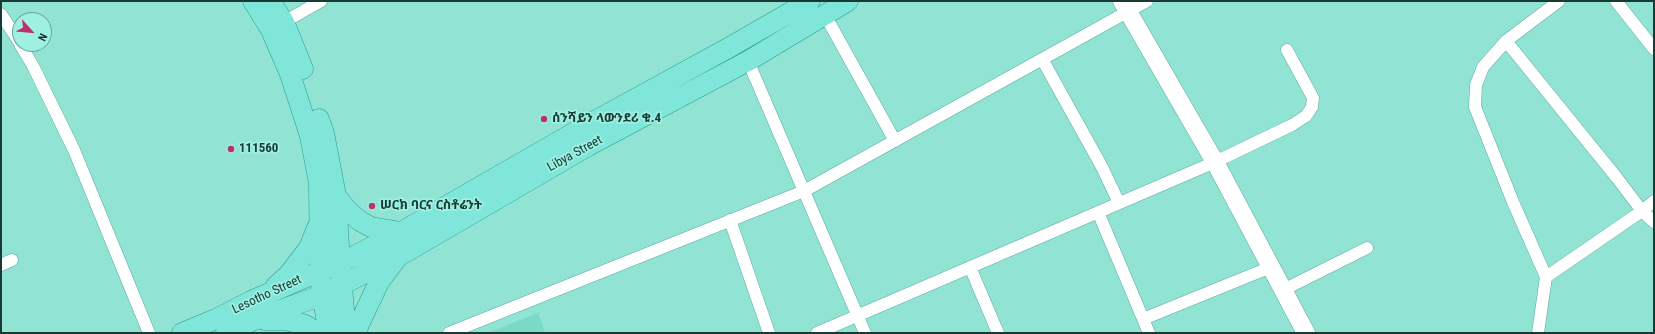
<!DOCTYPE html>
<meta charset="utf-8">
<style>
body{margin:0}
#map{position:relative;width:1655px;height:334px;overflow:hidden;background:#91e3d4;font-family:"Roboto Condensed",sans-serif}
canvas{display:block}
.frame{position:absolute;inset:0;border:2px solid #183a35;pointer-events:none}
.north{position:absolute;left:12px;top:12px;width:40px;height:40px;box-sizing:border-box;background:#9ef0e1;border:1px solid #68a79c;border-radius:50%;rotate:117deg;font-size:11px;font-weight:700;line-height:16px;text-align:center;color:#183a35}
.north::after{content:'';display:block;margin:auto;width:14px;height:18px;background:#bd3169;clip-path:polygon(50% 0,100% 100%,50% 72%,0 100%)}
</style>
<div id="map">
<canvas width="1655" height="334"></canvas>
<div class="frame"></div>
<div class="north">N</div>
</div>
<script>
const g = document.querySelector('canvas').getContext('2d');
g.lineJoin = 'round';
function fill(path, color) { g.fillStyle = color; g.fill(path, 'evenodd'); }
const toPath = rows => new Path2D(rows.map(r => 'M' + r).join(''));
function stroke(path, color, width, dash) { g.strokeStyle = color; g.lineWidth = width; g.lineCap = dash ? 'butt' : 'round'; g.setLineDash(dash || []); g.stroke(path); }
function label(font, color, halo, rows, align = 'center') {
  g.font = font + ' "Roboto Condensed","Noto Sans Ethiopic",sans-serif'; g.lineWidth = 3.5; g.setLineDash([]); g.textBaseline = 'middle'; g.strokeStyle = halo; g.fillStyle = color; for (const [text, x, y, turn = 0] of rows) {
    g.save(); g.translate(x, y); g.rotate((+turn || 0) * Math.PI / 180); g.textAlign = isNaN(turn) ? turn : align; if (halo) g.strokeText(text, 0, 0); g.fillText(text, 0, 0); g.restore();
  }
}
const built = toPath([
 [538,313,545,333,487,333]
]);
const street = toPath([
 [1616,1,1654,49],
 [1,14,20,43],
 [825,15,895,141],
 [284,22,321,1],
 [1506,41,1617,178,1642,211,1654,222],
 [20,44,33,66,74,150,149,333],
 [1042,59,1102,167,1119,203],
 [748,61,865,333],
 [1098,212,1149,333],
 [730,220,769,333],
 [1,265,12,260],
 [970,267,998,333],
 [1546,277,1642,211,1654,201],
 [1283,290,1367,248],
 [1143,319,1271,267],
 [449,333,804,191,1147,1],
 [817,333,1215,162,1292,125,1306,116,1312,107,1313,98,1287,50],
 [1538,333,1546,277,1513,202,1475,107,1476,85,1483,67,1506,41,1559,1]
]);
const secondary = toPath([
 [1122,1,1215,162,1306,333]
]);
const primary = toPath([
 [253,1,271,30,290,74,310,136,319,183,320,271,322,295,329,333],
 [270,1,284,22,303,69],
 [319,119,324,133,336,196,340,263,346,333],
 [336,196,348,211,360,221,371,227,401,232],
 [276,286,289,274,309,248,317,228],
 [264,320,286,320,305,325,318,333],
 [182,333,216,319,251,301,352,257,401,232,582,128,730,47,810,1],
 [226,333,254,320,322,295,406,252,588,146,748,61,848,1],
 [355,333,379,282,397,258]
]);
const markers = [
 [544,119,4,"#bd3169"],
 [231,149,4,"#bd3169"],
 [372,206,4,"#bd3169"]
];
const poiNames = [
 ["ሰንሻይን ላውንደሪ ቁ.4",552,119],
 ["111560",239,149],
 ["ሠርክ ባርና ርስቶሬንት",380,206]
];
const streetNames = [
 ["Libya Street",575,154,-29],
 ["Lesotho Street",267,295,-25]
];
fill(built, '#7bd9c8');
stroke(street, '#5aac9e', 13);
stroke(secondary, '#5aac9e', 19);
stroke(primary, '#259f8f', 21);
stroke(street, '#fff', 12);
stroke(secondary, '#fff', 18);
stroke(primary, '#80e6d9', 20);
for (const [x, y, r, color] of markers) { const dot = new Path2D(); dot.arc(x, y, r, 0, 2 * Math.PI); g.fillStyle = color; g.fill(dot); stroke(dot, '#9ef0e1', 1.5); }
label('bold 13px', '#183a35', '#9ef0e1', poiNames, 'left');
label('13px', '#183a35', '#9ef0e1', streetNames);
</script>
